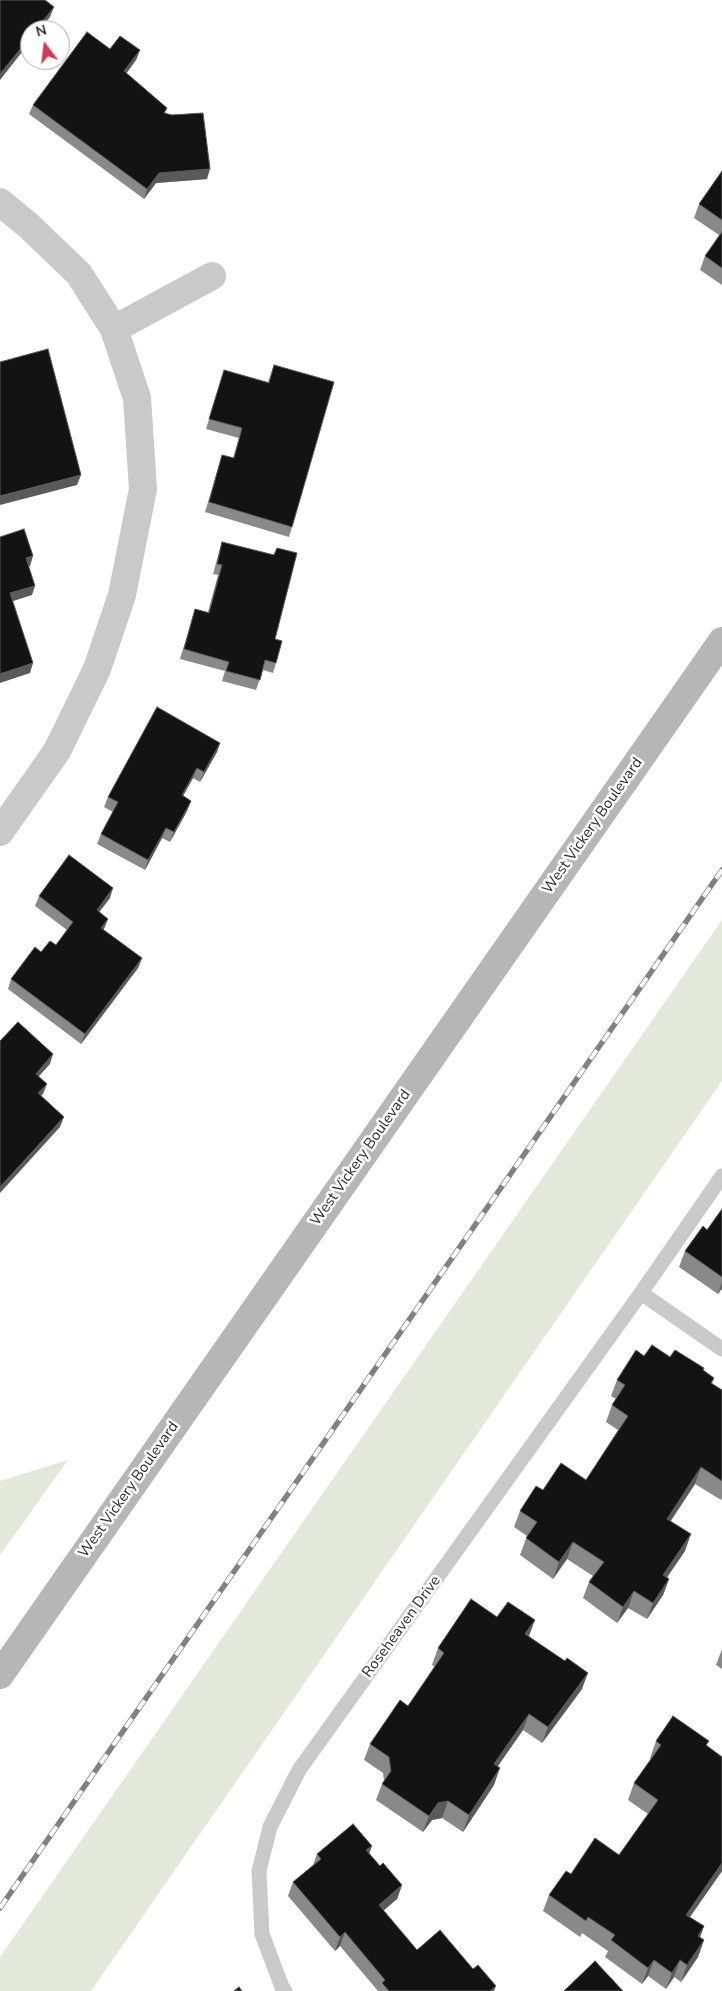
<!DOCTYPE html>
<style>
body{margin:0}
#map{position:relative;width:722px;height:1991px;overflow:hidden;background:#fff;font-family:"Nunito Sans",sans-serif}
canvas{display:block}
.north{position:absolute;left:20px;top:20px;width:50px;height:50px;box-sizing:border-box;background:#fff;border:1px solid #ababab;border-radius:50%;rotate:345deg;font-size:14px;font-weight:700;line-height:20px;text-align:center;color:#2c2c2c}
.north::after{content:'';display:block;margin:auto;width:18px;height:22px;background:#d9384d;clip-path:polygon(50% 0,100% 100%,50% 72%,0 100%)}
</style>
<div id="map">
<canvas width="722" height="1991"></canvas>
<div class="north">N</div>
</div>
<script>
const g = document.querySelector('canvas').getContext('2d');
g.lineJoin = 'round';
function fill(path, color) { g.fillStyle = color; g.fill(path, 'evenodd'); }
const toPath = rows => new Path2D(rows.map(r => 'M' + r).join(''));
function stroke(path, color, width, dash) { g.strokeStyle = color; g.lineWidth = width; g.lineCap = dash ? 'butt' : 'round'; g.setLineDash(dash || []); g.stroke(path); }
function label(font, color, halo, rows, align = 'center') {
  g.font = font + ' "Nunito Sans",sans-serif'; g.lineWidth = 5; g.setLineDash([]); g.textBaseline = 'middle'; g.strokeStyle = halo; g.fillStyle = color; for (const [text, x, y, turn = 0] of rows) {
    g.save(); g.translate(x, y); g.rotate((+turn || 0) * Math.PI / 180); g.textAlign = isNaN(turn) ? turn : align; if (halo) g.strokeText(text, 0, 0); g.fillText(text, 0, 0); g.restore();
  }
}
const green = toPath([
 [722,920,722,1081,91,1991,0,1991,0,1957],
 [68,1460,0,1555,0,1481]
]);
const service = toPath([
 [641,1293,722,1349],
 [285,1991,282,1987,262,1934,259,1871,270,1827,299,1770,641,1293,722,1176]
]);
const minor = toPath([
 [0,202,29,226,79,274,114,329,137,398,143,489,122,595,97,669,57,751,0,832],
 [114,329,212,276]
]);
const secondary = toPath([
 [0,1675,722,641]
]);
const rail = toPath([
 [0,1908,722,870]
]);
const wall = toPath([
 [110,49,140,50,136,60,126,73,166,113,207,179,156,183,144,199,29,114,33,105],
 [722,171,722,285,700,270,705,256,719,235,694,218,699,204],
 [274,365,292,527,289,537,205,512,222,455,233,458,239,438,206,429,224,370,268,382],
 [222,542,274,555,277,548,275,639,276,663,273,673,263,670,256,690,222,681,225,671,180,659,195,609,208,612,218,575,213,574,219,552],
 [220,743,217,752,200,782,193,778,183,796,191,801,187,811,170,842,162,838,145,870,97,844,101,834,113,812,104,807,108,797],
 [39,896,110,898,99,912,104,929,104,930,142,958,138,968,81,1044,8,989,11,979,41,952,56,945,67,930,35,906],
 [722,1209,722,1290,721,1290,718,1294,679,1267,685,1251,707,1230],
 [644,1356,670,1357,703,1370,714,1378,712,1384,722,1390,722,1498,721,1500,695,1484,671,1521,685,1551,667,1577,669,1579,663,1595,647,1619,628,1608,617,1623,583,1598,589,1582,593,1576,567,1559,553,1579,520,1555,527,1536,514,1527,520,1511,543,1490,586,1480,618,1430,606,1422,612,1405,616,1399,611,1396,617,1380],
 [497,1617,529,1636,582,1689,542,1743,523,1730,498,1766,494,1785,463,1832,442,1818,432,1820,423,1832,376,1800,382,1784,384,1781,383,1773,364,1760,370,1744,408,1706,435,1667,432,1665,438,1648],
 [722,1649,722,1669,716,1665],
 [656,1741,707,1746,722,1757,722,1871,690,1917,704,1926,700,1937,704,1940,698,1957,681,1982,674,1977,666,1989,648,1976,642,1984,605,1957,608,1951,582,1933,580,1937,543,1911,549,1895,571,1874,619,1855,648,1814,628,1800,634,1783,651,1759,650,1758],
 [372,1846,369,1853,380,1866,402,1885,397,1899,383,1910,417,1950,473,1969,494,1991,378,1991,340,1946,335,1951,288,1896,293,1882,313,1865,317,1854]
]);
const shadedWall = toPath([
 [54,7,50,17,40,30,36,30],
 [30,37,30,42,0,80,0,74],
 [140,50,136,60,121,81,124,71],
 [210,169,207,179,156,183,144,199,147,189,159,173],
 [81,475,77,485,0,505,0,496],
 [33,556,30,566,23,567,26,558],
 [35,586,32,595,7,603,10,593],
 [33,663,30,673,0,683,0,674],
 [220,743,217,752,200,782,204,772],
 [197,768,193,778,178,805,182,795],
 [191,801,187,811,170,842,174,832],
 [166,828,162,838,145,870,148,860],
 [113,888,110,898,93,920,97,910],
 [108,919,104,929,98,938,101,928],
 [142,958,138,968,81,1044,85,1034],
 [53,1054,50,1064,32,1084,36,1074],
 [47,1084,43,1094,34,1103,38,1093],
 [64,1117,60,1127,0,1193,0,1187],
 [722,1282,722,1287,718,1294],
 [701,1467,695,1484,661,1535,667,1519],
 [691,1534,685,1551,657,1592,663,1575],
 [573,1542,567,1559,553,1579,559,1562],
 [669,1579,663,1595,647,1619,653,1603],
 [634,1591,628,1608,617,1623,623,1607],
 [535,1620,529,1636,525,1634],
 [588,1673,582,1689,542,1743,548,1727],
 [529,1714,523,1730,488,1780,494,1764],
 [500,1768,494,1785,463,1832,469,1815],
 [448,1801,442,1818,432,1820,423,1832,429,1816,438,1803],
 [372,1846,367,1859,366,1850],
 [722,1863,722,1871,680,1931,686,1915],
 [402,1885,397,1899,374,1919,379,1905],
 [704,1926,698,1943,698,1936],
 [345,1932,340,1946,335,1951,340,1937],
 [704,1940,698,1957,681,1982,687,1965],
 [654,1960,648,1976,642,1984,648,1968],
 [680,1960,674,1977,666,1989,672,1973],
 [496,1986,494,1991,490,1991]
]);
const building = toPath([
 [0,0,45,0,54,7,36,30,30,30,30,37,0,74,0,0],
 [87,32,110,49,120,36,140,50,124,71,167,108,164,113,172,115,203,113,210,169,159,173,147,189,33,105,87,32],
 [722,171,722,220,699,204,722,171],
 [722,232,722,268,705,256,722,232],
 [48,349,81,475,0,496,0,362,48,349],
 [274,365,334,382,292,527,209,502,222,455,234,458,242,428,209,419,224,370,269,383,274,365],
 [24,529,33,556,26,558,35,586,10,593,33,663,0,674,0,537,24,529],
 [222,542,274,555,277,548,297,553,275,639,282,641,276,663,265,660,260,680,226,671,229,662,184,649,195,609,209,613,222,565,217,564,222,542],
 [157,707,220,743,204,772,197,768,182,795,191,801,174,832,166,828,148,860,101,834,118,802,108,797,157,707],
 [69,855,113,888,97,910,108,919,101,928,142,958,85,1034,11,979,35,947,41,952,50,941,56,945,73,922,39,896,69,855],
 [18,1022,53,1054,36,1074,47,1084,38,1093,64,1117,0,1187,0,1041,18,1022],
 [722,1209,722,1277,685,1251,703,1226,707,1230,722,1209],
 [652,1345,670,1357,675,1350,704,1368,703,1370,714,1378,711,1383,722,1390,722,1481,701,1467,667,1519,691,1534,663,1575,669,1579,653,1603,634,1591,623,1607,589,1582,604,1562,573,1542,559,1562,526,1538,537,1522,520,1511,536,1486,543,1490,561,1463,586,1480,628,1416,612,1405,625,1385,617,1380,636,1350,644,1356,652,1345],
 [471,1599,497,1617,508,1602,535,1620,525,1634,565,1661,567,1658,588,1673,548,1727,529,1714,494,1764,500,1768,469,1815,448,1801,438,1803,429,1816,382,1784,391,1771,389,1757,370,1744,400,1700,408,1706,444,1653,438,1648,471,1599],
 [673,1716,709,1741,706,1745,722,1757,722,1863,686,1915,704,1926,698,1936,704,1940,687,1965,680,1960,672,1973,654,1960,648,1968,611,1940,615,1935,588,1917,586,1921,549,1895,566,1871,571,1874,595,1838,619,1855,658,1800,634,1783,661,1745,656,1741,673,1716],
 [353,1824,372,1846,366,1850,380,1866,383,1863,402,1885,379,1905,417,1950,440,1930,473,1969,478,1965,496,1986,490,1991,389,1991,382,1983,385,1980,345,1932,340,1937,293,1882,321,1859,317,1854,353,1824],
 [595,1961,623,1991,564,1991,595,1961],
 [239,1987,242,1991,234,1991,239,1987]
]);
const streetNames = [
 ["West Vickery Boulevard",593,826,-55],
 ["West Vickery Boulevard",361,1158,-55],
 ["West Vickery Boulevard",129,1490,-55],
 ["Roseheaven Drive",402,1627,-54]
];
fill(green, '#e3e9da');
stroke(service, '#c9c9c9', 15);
stroke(minor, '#c9c9c9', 28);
stroke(secondary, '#b6b6b6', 28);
stroke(rail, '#818181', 5.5);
stroke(rail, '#fff', 4, [11]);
fill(wall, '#898989');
fill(shadedWall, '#5a5a5a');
fill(building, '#131313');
stroke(building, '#5a5a5a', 1);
label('15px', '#2c2c2c', '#fff', streetNames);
</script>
